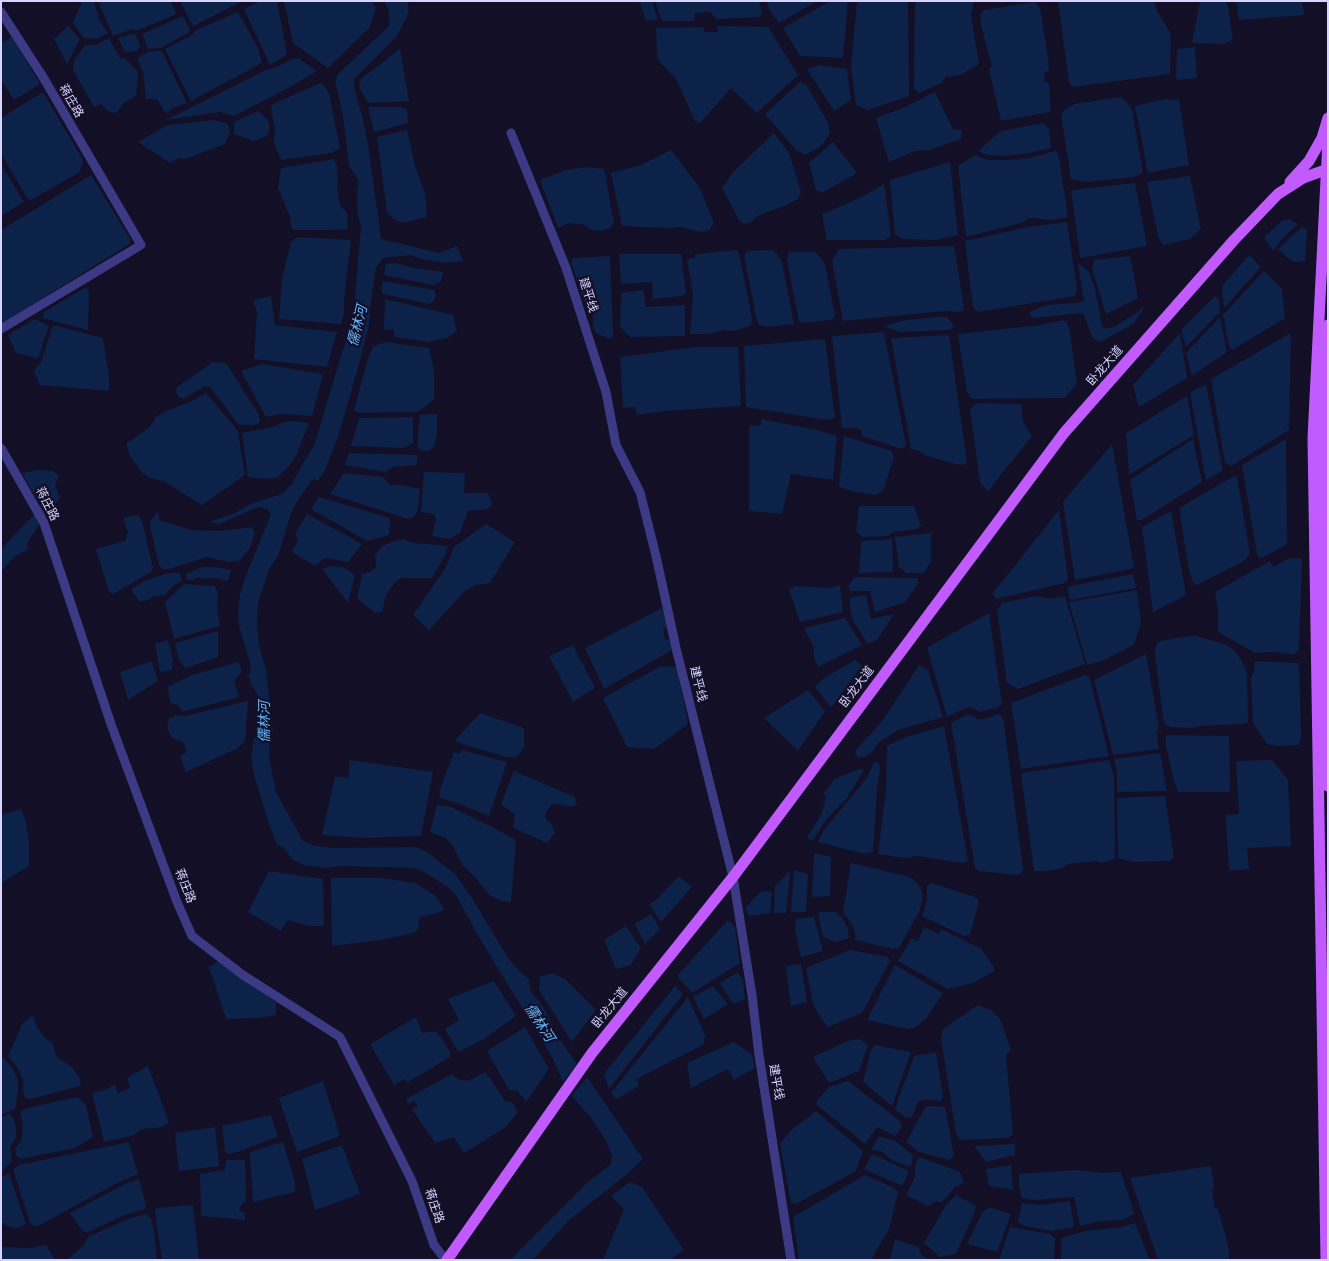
<!DOCTYPE html>
<meta charset="utf-8">
<style>
body{margin:0}
#map{position:relative;width:1329px;height:1261px;overflow:hidden;background:#130f26;font-family:"PT Sans Narrow",sans-serif}
canvas{display:block}
.frame{position:absolute;inset:0;border:2px solid #d9d4ff;pointer-events:none}
</style>
<div id="map">
<canvas width="1329" height="1261"></canvas>
<div class="frame"></div>
</div>
<script>
const g = document.querySelector('canvas').getContext('2d');
g.lineJoin = 'round';
function fill(path, color) { g.fillStyle = color; g.fill(path, 'evenodd'); }
const toPath = rows => new Path2D(rows.map(r => 'M' + r).join(''));
function stroke(path, color, width, dash) { g.strokeStyle = color; g.lineWidth = width; g.lineCap = dash ? 'butt' : 'round'; g.setLineDash(dash || []); g.stroke(path); }
function label(font, color, halo, rows, align = 'center') {
  g.font = font + ' "PT Sans Narrow","Noto Sans SC",sans-serif'; g.lineWidth = 4.5; g.setLineDash([]); g.textBaseline = 'middle'; g.strokeStyle = halo; g.fillStyle = color; for (const [text, x, y, turn = 0] of rows) {
    g.save(); g.translate(x, y); g.rotate((+turn || 0) * Math.PI / 180); g.textAlign = isNaN(turn) ? turn : align; if (halo) g.strokeText(text, 0, 0); g.fillText(text, 0, 0); g.restore();
  }
}
const water = toPath([
 [82,1,94,1,99,20,108,33,97,39,84,38,73,23],
 [98,1,170,1,177,14,136,31,132,29,113,36],
 [180,1,243,1,193,26],
 [260,1,277,1,287,53,283,57,270,65,244,9],
 [284,1,372,1,376,8,370,27,328,68,293,43],
 [384,1,407,1,409,9,406,19,396,37,354,79,354,88,363,119,369,150,381,239,439,253,457,246,463,261,445,263,421,259,410,255,383,258,376,268,371,300,369,324,360,361,338,437,324,472,318,481,313,479,298,500,291,513,278,556,269,569,258,603,257,628,259,645,266,670,273,730,270,741,269,757,276,792,303,841,315,846,334,848,416,847,427,852,455,874,472,898,508,958,521,973,529,979,530,990,544,1008,558,1037,577,1064,563,1082,552,1057,477,934,456,895,449,888,426,873,415,868,341,866,325,868,304,865,292,859,284,848,277,844,269,824,254,775,251,757,261,701,251,684,249,677,251,666,239,626,238,610,240,595,245,578,271,514,267,509,258,507,219,524,209,522,235,513,250,504,282,494,292,484,303,463,314,446,340,359,353,320,361,226,357,212,357,193,359,181,349,166,343,116,335,81,338,74,389,26,389,11],
 [639,1,652,1,658,20,646,21],
 [655,1,759,1,762,13,759,17,717,19,710,12,695,13,694,21,662,21],
 [767,1,817,1,779,23,769,10],
 [830,1,848,1,843,58,800,56,783,28],
 [857,1,908,1,909,96,868,110,856,105,851,67],
 [915,1,974,1,971,15,979,64,960,75,946,77,941,83,919,93,914,89],
 [1058,1,1154,1,1156,9,1171,34,1170,74,1073,87,1069,83],
 [1200,1,1227,1,1233,40,1223,44,1192,43],
 [1236,1,1302,1,1304,15,1239,20],
 [1034,2,1040,8,1049,64,1048,71,1044,73,1045,82,1049,83,1051,112,1001,121,989,69,992,66,981,25,980,15,984,10],
 [238,12,258,48,262,63,191,101,165,49,192,35,196,30],
 [183,16,190,30,188,33,161,48,148,49,142,34],
 [68,26,80,39,67,64,54,39],
 [717,26,768,27,798,75,757,113,731,88,700,123,695,121,676,79,657,59,656,28,704,27,704,32,718,32],
 [135,33,140,46,137,51,125,52,118,38],
 [12,37,40,84,14,100,1,80,1,43],
 [109,38,120,58,126,59,138,72,136,96,126,101,116,113,109,112,101,104,94,107,73,70,74,61,85,45,95,45],
 [1195,47,1197,78,1176,80,1177,49],
 [400,49,409,101,368,103,359,87,361,79],
 [150,51,162,51,187,103,173,108,166,114,157,99,146,99,143,72,137,58],
 [298,58,317,71,294,85,234,116,219,112,166,120,266,70,277,67,292,59],
 [819,65,847,69,851,100,834,111,807,69],
 [800,82,806,84,828,123,830,134,820,147,805,155,796,150,765,114],
 [320,83,324,85,329,93,340,148,331,153,281,160,274,144,275,130,271,109,273,104],
 [43,92,83,160,80,172,31,200,27,198,1,153,1,118],
 [935,92,953,129,962,130,961,139,929,150,915,151,889,162,876,118,903,108],
 [1120,97,1127,102,1132,110,1143,173,1133,177,1087,182,1071,179,1061,115,1065,109,1075,104],
 [1165,99,1179,100,1189,165,1148,173,1135,106],
 [368,107,401,107,407,109,408,123,374,132],
 [258,111,267,119,270,127,267,136,254,141,234,134,234,122],
 [214,120,228,124,230,132,225,144,185,159,179,158,170,163,138,142,168,125],
 [1043,123,1049,129,1051,148,1029,153,1005,156,987,155,978,151,1001,131],
 [407,130,415,166,425,193,427,217,403,223,394,219,387,212,377,137],
 [774,133,789,153,801,192,798,199,787,205,759,215,751,222,744,224,739,220,722,188,734,171],
 [833,142,857,173,822,193,816,190,809,163],
 [671,150,700,188,714,223,709,231,701,232,681,227,667,228,622,226,611,173,641,165],
 [1056,151,1059,157,1068,217,1053,220,1030,218,1021,223,966,237,958,166,975,155,987,160,1004,160,1024,159],
 [334,159,337,166,338,196,341,207,347,213,348,229,331,230,295,230,291,228,291,219,278,188,281,168],
 [950,162,958,235,936,240,902,239,895,234,890,180],
 [1,164,24,202,1,216],
 [587,167,604,169,614,223,610,228,601,231,592,230,585,225,569,223,558,228,540,180,566,170],
 [91,175,131,240,128,245,1,324,1,230],
 [1190,176,1201,229,1190,239,1163,245,1158,236,1147,182],
 [1135,183,1147,246,1080,258,1071,190],
 [884,184,891,236,885,240,827,240,822,214,860,198],
 [1289,219,1298,224,1280,241,1273,251,1264,237,1282,221],
 [1067,222,1077,288,1075,296,978,312,973,308,965,241,1028,227],
 [1302,227,1307,229,1305,261,1295,262,1289,259,1278,249],
 [297,237,351,240,344,300,344,314,341,324,279,319,282,279,291,242],
 [954,246,964,307,963,311,957,312,946,311,843,321,832,261,839,249],
 [737,250,740,257,752,319,751,325,735,331,724,330,708,334,690,334,693,295,687,259,695,258,695,254],
 [772,250,777,254,782,262,794,324,767,327,759,325,757,321,744,256,747,251],
 [789,252,816,252,825,264,835,316,831,320,804,323,799,321,787,261],
 [619,254,681,254,686,294,681,296,653,299,652,282,621,284],
 [1249,255,1261,267,1224,308,1222,286],
 [610,256,613,334,612,338,607,338,596,333,593,328,593,308,584,301,571,262,574,258],
 [1130,256,1138,298,1106,314,1092,269,1094,260],
 [396,263,414,268,443,272,441,281,433,285,384,275,386,264],
 [1078,263,1089,272,1095,288,1102,326,1106,329,1116,326,1145,307,1133,324,1100,342,1093,339,1083,313,1032,318,1029,312,1046,305,1077,303,1084,301],
 [1264,271,1282,289,1285,318,1232,350,1229,346,1223,315],
 [383,281,434,290,436,295,434,301,429,304,383,294,381,288],
 [86,287,89,292,88,330,42,318,44,312],
 [643,290,646,307,685,305,685,336,630,337,620,327,621,293],
 [271,296,275,325,337,332,327,367,254,359,257,312,253,300],
 [1215,296,1219,299,1220,312,1186,347,1181,330],
 [385,299,453,315,457,331,447,338,427,342,395,337,393,329,384,330],
 [937,317,947,317,954,326,950,330,899,332,884,326,900,321],
 [1220,317,1227,352,1192,376,1186,353],
 [35,319,49,326,38,358,16,353,8,335],
 [1063,320,1067,322,1070,332,1077,384,1064,398,972,399,967,392,958,334,1041,325],
 [53,325,103,338,109,376,109,391,40,385,34,372,36,367,41,362],
 [884,332,906,445,902,449,862,436,862,431,856,428,842,428,832,336],
 [1180,333,1187,378,1139,407,1133,385],
 [1291,333,1289,430,1231,466,1225,463,1211,379],
 [949,335,967,463,959,465,924,455,920,451,911,449,891,338],
 [825,339,835,418,826,420,746,407,744,346],
 [385,342,429,348,434,370,434,399,418,412,360,413,354,410,369,355,374,346],
 [695,347,738,347,741,406,665,411,637,415,635,407,623,408,620,357],
 [213,362,226,363,259,415,260,422,254,425,239,425,210,387,205,386,183,399,179,397,176,392,177,387],
 [262,364,323,374,312,416,280,414,266,417,241,371],
 [1206,384,1223,471,1206,480,1190,393],
 [206,393,238,431,245,475,202,505,165,482,148,477,142,473,130,456,126,444,150,427,156,417,166,411,190,402],
 [1187,396,1194,435,1129,475,1126,433],
 [976,403,1021,404,1023,422,1032,436,988,491,980,483,970,409],
 [437,414,437,432,434,447,428,451,420,450,417,444,420,415],
 [413,417,413,443,404,448,351,446,359,418],
 [761,419,817,430,837,436,833,480,791,474,782,514,749,511,749,425,761,426],
 [290,421,309,423,297,454,290,465,277,478,264,479,248,477,242,433,273,427,282,423],
 [844,436,892,451,894,457,883,491,876,495,856,492,839,487],
 [1193,439,1202,482,1142,520,1137,520,1130,480],
 [1286,439,1287,544,1260,559,1257,554,1242,465],
 [1112,444,1134,568,1075,580,1063,502],
 [349,453,418,455,416,465,393,467,385,472,345,465],
 [37,470,53,471,59,476,55,485,60,498,37,528,29,540,27,550,15,556,1,572,1,549,41,507,22,473],
 [424,472,465,473,464,493,488,493,492,504,488,509,468,511,460,533,450,539,432,536,436,517,433,514,421,512],
 [344,473,383,477,390,485,401,485,420,489,418,508,415,516,408,519,330,494],
 [1234,476,1237,477,1250,554,1244,561,1197,585,1193,582,1189,570,1179,508],
 [319,497,390,518,389,535,367,541,311,509],
 [859,506,914,506,921,526,916,529,892,532,889,536,862,537,856,531],
 [1059,510,1068,579,1064,583,996,599,993,593],
 [158,511,159,520,192,530,221,531,252,527,255,533,250,548,239,561,229,562,207,557,169,569,163,569,159,565,150,526,151,521],
 [1171,511,1186,595,1153,612,1142,527],
 [307,514,362,544,348,562,325,558,315,566,292,552,298,540,295,534],
 [138,515,143,524,153,568,151,572,113,594,109,592,96,549,125,541,128,533,123,518],
 [486,524,515,542,490,583,475,585,465,591,429,630,413,615,446,567,454,547],
 [931,533,931,561,924,573,906,573,899,567,895,537],
 [403,539,414,543,448,546,445,555,432,578,402,578,395,582,386,595,382,612,375,613,357,598,362,574,370,572,376,567,375,556,381,547,391,542],
 [892,539,893,572,859,573,861,541],
 [1295,558,1302,559,1299,649,1293,655,1278,652,1255,653,1218,632,1218,611,1215,592,1270,561,1273,567,1288,559],
 [331,566,343,567,355,575,348,603,322,569],
 [202,567,216,567,231,570,228,581,216,578,203,579,198,577,193,580,187,580,186,574],
 [168,573,180,573,182,581,173,586,165,595,153,597,145,601,139,601,131,590,144,581],
 [1133,574,1136,588,1070,600,1067,589,1070,586],
 [860,577,917,578,919,583,905,602,875,612,870,591,849,591,849,585,853,578],
 [184,584,215,586,218,593,217,607,220,626,174,639,165,602],
 [840,585,843,612,800,622,789,590,795,586,830,588],
 [1137,590,1141,622,1134,645,1102,661,1087,665,1069,602],
 [866,595,871,619,894,614,877,640,868,644,853,621,850,608,850,598],
 [1037,596,1050,599,1065,596,1085,664,1018,689,1007,683,997,610,1002,603],
 [662,608,668,628,663,629,665,639,670,640,672,650,604,689,585,648],
 [989,613,1002,704,996,708,980,712,969,707,947,717,928,651,928,647],
 [845,618,862,645,818,667,814,657,814,647,804,628],
 [218,631,218,657,185,668,179,660,175,643],
 [1196,636,1225,644,1235,651,1243,663,1247,673,1248,722,1244,724,1202,726,1190,728,1171,727,1166,725,1163,718,1155,655,1156,644,1161,641,1182,637],
 [168,640,173,660,172,670,160,672,155,644],
 [573,645,595,688,573,702,549,656],
 [1146,654,1159,728,1156,732,1159,749,1113,755,1094,680],
 [855,660,862,665,831,708,815,687,824,678],
 [152,661,158,681,128,700,120,672],
 [1255,661,1299,663,1301,737,1299,745,1278,746,1267,744,1253,723,1251,677,1254,673],
 [239,662,242,672,234,681,239,697,182,712,179,706,171,703,167,687,192,675],
 [919,665,928,670,943,717,898,730,878,743,872,752,865,757,859,758,855,754,856,750,883,720],
 [661,666,677,667,688,724,654,749,627,747,603,698],
 [1085,675,1089,676,1109,756,1021,769,1011,703],
 [808,690,825,711,798,751,764,718],
 [248,701,245,741,238,748,186,772,180,756,187,752,183,742,172,738,167,728,169,718,176,715,185,716],
 [480,713,524,728,524,747,517,757,506,757,459,743,455,740],
 [998,714,1002,716,1004,723,1023,869,1022,873,1016,875,979,871,975,868,951,723,966,715,972,715,977,719,985,719],
 [944,726,968,861,961,863,918,856,905,858,878,854,886,790,887,746,906,737],
 [1166,735,1229,736,1230,792,1178,792,1173,778,1166,745],
 [461,750,507,762,489,816,457,803,440,798,439,792,454,752,460,754],
 [1160,753,1167,791,1117,792,1117,771,1114,759],
 [350,760,433,772,421,836,362,838,322,835,335,776,348,778],
 [1109,760,1114,776,1115,859,1102,863,1096,861,1068,864,1063,868,1048,871,1034,871,1021,773],
 [1272,760,1288,780,1291,846,1247,848,1249,869,1229,871,1226,815,1239,814,1236,761],
 [879,762,880,770,877,789,873,852,865,854,818,842,823,831,866,779,874,763],
 [860,769,864,770,847,798,826,820,813,840,807,838,822,812,826,797,823,793,829,787,834,779],
 [514,771,575,797,577,804,572,807,558,804,552,804,546,812,545,817,552,825,555,833,547,843,513,828,515,814,501,804],
 [1165,796,1174,858,1169,861,1134,862,1118,858,1117,798],
 [437,805,451,807,492,827,516,840,511,902,502,901,489,895,474,876,463,866,453,847,446,838,430,832],
 [21,809,26,822,29,843,29,866,1,883,1,815],
 [814,853,831,857,830,896,812,897],
 [851,863,906,876,913,879,918,884,922,891,922,901,919,912,899,948,893,949,855,940,855,932,851,923,843,912],
 [794,870,808,874,806,912,791,912],
 [269,871,323,879,324,926,310,926,287,920,281,931,248,912],
 [790,871,786,913,774,913,775,886],
 [679,876,692,887,661,922,649,904,657,899],
 [331,878,381,878,415,883,436,896,444,909,440,912,420,917,418,929,413,933,380,940,332,946],
 [931,883,975,897,979,901,970,935,964,936,922,916,927,901,927,887],
 [766,891,772,892,770,913,749,916,745,908,760,892],
 [818,912,836,912,842,918,848,928,849,938,836,942,823,937],
 [651,914,660,929,645,944,635,924],
 [814,917,823,951,801,957,795,930,796,919],
 [728,920,735,927,740,963,692,993,677,976],
 [626,926,641,948,631,965,616,969,604,940],
 [924,927,939,934,941,929,981,949,994,967,994,971,973,983,948,989,898,961,912,938,918,941],
 [850,950,888,957,890,961,862,1013,828,1027,820,1017,813,1004,806,968],
 [219,961,276,1002,276,1015,259,1018,226,1019,209,967],
 [801,964,807,1002,791,1006,786,966],
 [895,965,943,993,925,1020,914,1028,908,1029,867,1020],
 [738,972,743,980,745,999,733,1004,720,983],
 [552,973,565,979,596,1010,572,1042,539,990,540,977],
 [494,981,516,1016,484,1039,458,1052,445,1029,459,1020,448,999],
 [675,986,683,994,609,1089,604,1074],
 [713,986,728,1004,704,1019,693,997],
 [688,997,705,1035,704,1044,637,1079,639,1086,616,1099,611,1093],
 [978,1005,991,1010,1000,1019,1011,1050,1006,1055,1013,1134,1008,1138,959,1140,956,1132,941,1039,943,1029],
 [33,1015,37,1027,45,1038,52,1043,57,1057,72,1067,77,1074,81,1080,80,1086,31,1099,25,1098,23,1090,23,1080,17,1067,8,1056,22,1024],
 [416,1017,422,1033,435,1031,441,1037,450,1052,450,1057,408,1082,404,1079,394,1085,370,1044],
 [525,1027,549,1069,526,1102,518,1091,509,1090,487,1051],
 [860,1039,868,1045,859,1071,829,1083,813,1057,850,1040],
 [734,1042,752,1055,755,1068,734,1080,728,1069,691,1088,687,1063],
 [875,1045,911,1052,892,1106,863,1082,871,1050],
 [936,1052,943,1096,941,1101,923,1100,918,1102,912,1117,906,1118,895,1109,914,1056],
 [1,1056,6,1060,14,1071,18,1080,18,1092,15,1109,1,1115],
 [148,1066,169,1122,163,1127,142,1129,134,1135,104,1142,92,1093,107,1089,115,1084,118,1093,130,1088,127,1078],
 [486,1072,505,1101,512,1102,518,1112,506,1127,464,1153,454,1137,435,1143,412,1109,418,1105,414,1101,408,1104,406,1099,452,1074,458,1079,467,1081],
 [587,1077,643,1159,626,1175,568,1221,533,1260,510,1260,588,1182,611,1164,612,1156,605,1139,591,1118,572,1096],
 [323,1081,340,1136,297,1152,279,1098],
 [848,1081,901,1122,902,1127,895,1136,877,1127,865,1144,816,1104,818,1099,829,1087],
 [77,1097,86,1105,93,1137,75,1148,20,1159,16,1155,15,1149,21,1141,23,1129,20,1111,32,1107],
 [926,1106,945,1107,954,1155,950,1160,919,1152,906,1142],
 [816,1111,863,1151,856,1171,796,1204,791,1203,780,1144,790,1131],
 [10,1113,14,1120,16,1128,16,1138,10,1147,12,1161,1,1173,1,1117],
 [271,1115,278,1137,250,1147,244,1150,228,1154,225,1151,222,1126],
 [215,1127,219,1166,179,1171,175,1133],
 [879,1136,895,1141,913,1155,911,1167,893,1161,881,1151,871,1150],
 [129,1142,138,1174,119,1182,38,1226,34,1226,30,1223,13,1169,19,1165],
 [283,1142,295,1182,295,1192,253,1202,250,1152],
 [1015,1144,1015,1155,986,1162,974,1146],
 [342,1145,360,1194,315,1210,302,1159],
 [872,1154,909,1171,902,1186,864,1169],
 [919,1157,960,1172,964,1183,955,1187,941,1203,936,1201,928,1206,906,1195,915,1177,915,1166],
 [226,1160,245,1160,246,1201,241,1205,239,1211,245,1213,245,1220,201,1216,200,1174,225,1170],
 [1011,1165,1013,1190,989,1186,986,1169],
 [1211,1166,1214,1186,1212,1190,1214,1207,1218,1209,1225,1234,1229,1252,1229,1260,1158,1260,1130,1178],
 [1077,1170,1101,1173,1121,1172,1134,1213,1129,1217,1122,1220,1101,1221,1080,1226,1074,1197,1035,1200,1022,1198,1019,1187,1019,1174],
 [9,1173,26,1224,18,1228,7,1226,1,1222,1,1177],
 [865,1175,894,1188,898,1192,889,1229,871,1260,799,1260,793,1217],
 [139,1179,146,1205,145,1209,122,1216,88,1232,84,1232,80,1228,70,1213,125,1184],
 [630,1182,642,1187,684,1250,670,1260,603,1260,624,1209,611,1196],
 [956,1195,976,1206,974,1214,956,1254,940,1257,924,1243,946,1205],
 [1070,1201,1074,1227,1051,1231,1025,1226,1018,1222,1022,1203,1040,1205],
 [193,1205,199,1260,162,1260,155,1212,156,1208],
 [989,1207,1011,1214,997,1252,967,1244,982,1213],
 [147,1214,151,1219,154,1231,157,1260,67,1260,83,1246,88,1237,130,1218],
 [1135,1223,1150,1260,1061,1260,1061,1238,1085,1231,1122,1227],
 [1010,1227,1050,1234,1055,1238,1054,1260,999,1260],
 [895,1239,918,1247,922,1255,929,1260,890,1260],
 [46,1245,55,1260,1,1260,1,1247,30,1248]
]);
const minor = toPath([
 [1,12,43,77,141,245,1,329],
 [511,133,566,268,606,392,616,445,640,492,656,556,676,648,733,877,752,995,759,1055,791,1260],
 [1,448,44,523,112,727,177,902,192,936,243,975,340,1037,412,1181,434,1245,446,1260]
]);
const major = toPath([
 [1290,182,1309,161,1322,138,1328,118],
 [1328,325,1322,439,1328,786],
 [447,1260,592,1053,733,877,1064,433,1234,240,1278,194,1303,178,1328,169],
 [1326,1260,1313,438,1328,140]
]);
const streetNames = [
 ["蒋庄路",71,101,60],
 ["建平线",588,295,72],
 ["卧龙大道",1105,366,-49],
 ["蒋庄路",47,504,63],
 ["建平线",698,684,76],
 ["卧龙大道",857,687,-53],
 ["蒋庄路",185,886,69],
 ["卧龙大道",610,1008,-51],
 ["建平线",776,1082,80],
 ["蒋庄路",434,1206,71]
];
const waterNames = [
 ["儒林河",358,326,-76],
 ["儒林河",265,722,-90],
 ["儒林河",539,1023,57]
];
fill(water, '#0c2248');
stroke(minor, '#3d3a85', 9);
stroke(major, '#c25bff', 11);
label('12px', '#d9d4ff', '#130f26', streetNames);
label('italic 14px', '#62b6ff', '#130f26', waterNames);
</script>
